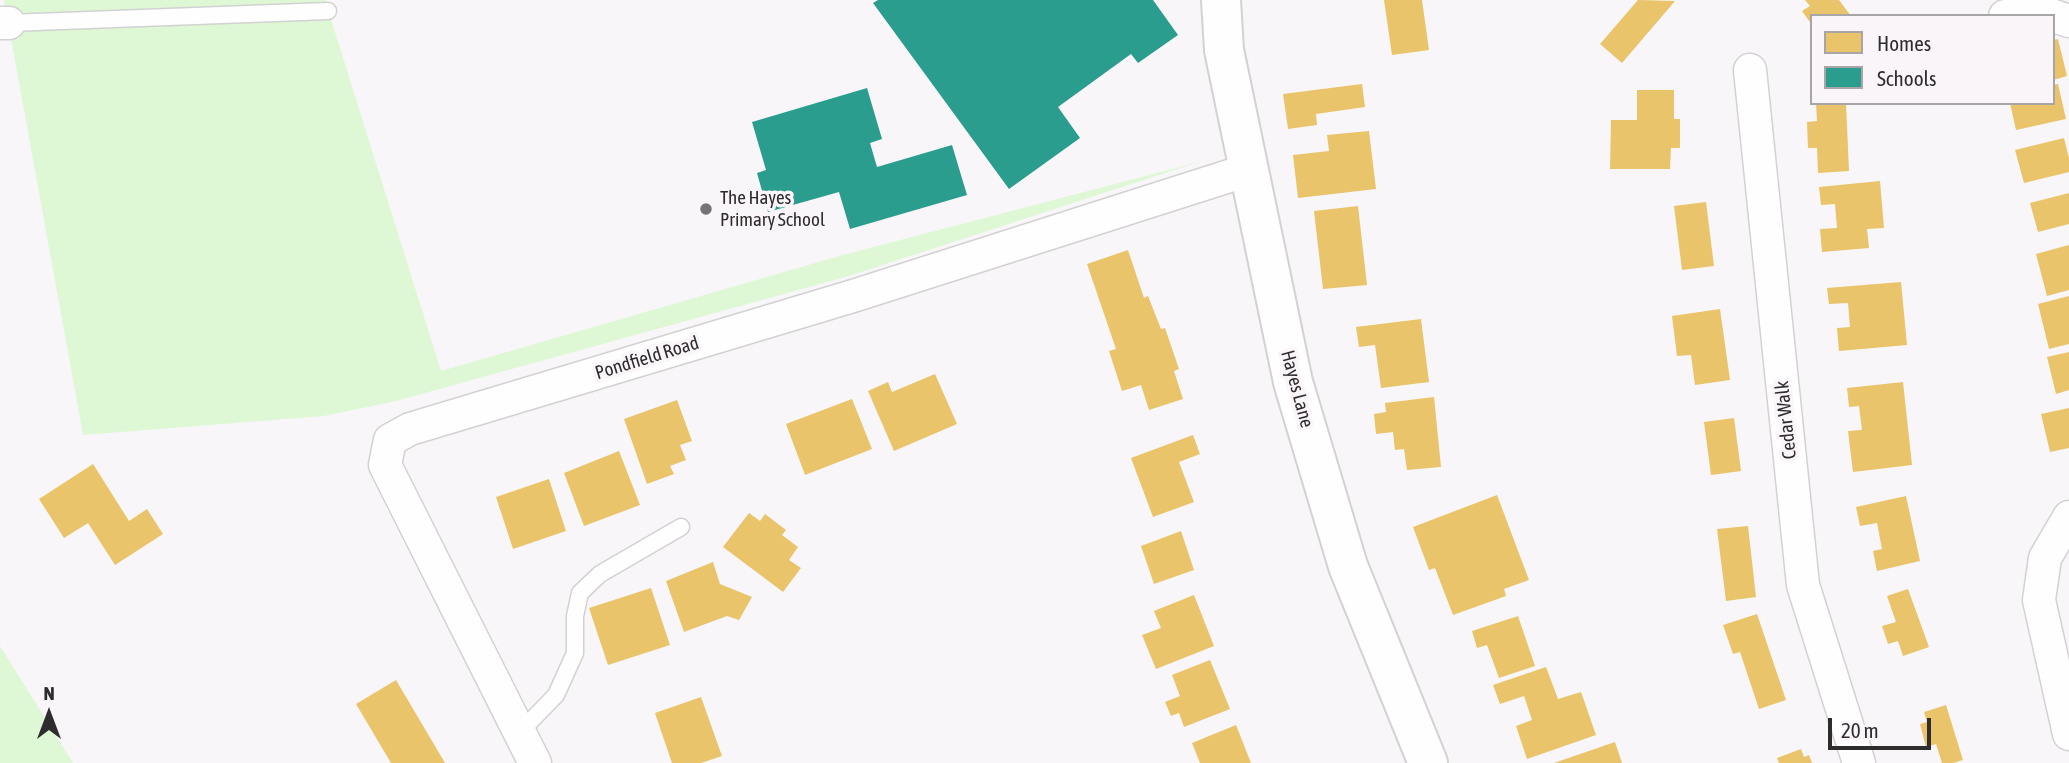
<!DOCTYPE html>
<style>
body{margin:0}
#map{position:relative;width:2069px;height:763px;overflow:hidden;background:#f8f6f8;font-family:"Asap Condensed",sans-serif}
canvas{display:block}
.legend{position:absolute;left:1810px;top:14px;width:245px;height:91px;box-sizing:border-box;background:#f9f5f9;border:2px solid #a8a5a7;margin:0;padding:9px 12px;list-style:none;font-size:21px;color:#2e2c2d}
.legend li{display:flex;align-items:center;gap:14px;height:35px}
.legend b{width:35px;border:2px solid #a8a5a7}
.north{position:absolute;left:14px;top:679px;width:70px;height:70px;-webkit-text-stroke:5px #f9f5f9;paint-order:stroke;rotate:0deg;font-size:19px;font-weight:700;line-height:28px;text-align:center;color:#2e2c2d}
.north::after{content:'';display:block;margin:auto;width:24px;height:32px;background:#2e2c2d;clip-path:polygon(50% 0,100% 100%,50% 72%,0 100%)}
.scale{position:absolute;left:1828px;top:718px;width:103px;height:32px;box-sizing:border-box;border:4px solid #2e2c2d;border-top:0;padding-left:9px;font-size:21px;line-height:24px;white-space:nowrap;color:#2e2c2d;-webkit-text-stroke:5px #f9f5f9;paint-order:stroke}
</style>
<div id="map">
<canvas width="2069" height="763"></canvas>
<ul class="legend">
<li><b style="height:19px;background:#e9c46a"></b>Homes</li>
<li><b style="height:19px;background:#2a9d8f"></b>Schools</li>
</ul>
<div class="north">N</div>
<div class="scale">20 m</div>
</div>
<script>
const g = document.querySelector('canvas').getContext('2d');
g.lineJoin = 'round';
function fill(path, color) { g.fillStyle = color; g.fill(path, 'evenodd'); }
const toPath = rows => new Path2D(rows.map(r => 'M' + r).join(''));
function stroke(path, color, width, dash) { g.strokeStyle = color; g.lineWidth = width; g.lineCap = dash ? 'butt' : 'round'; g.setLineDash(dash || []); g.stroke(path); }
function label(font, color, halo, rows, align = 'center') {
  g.font = font + ' "Asap Condensed",sans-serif'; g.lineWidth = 7; g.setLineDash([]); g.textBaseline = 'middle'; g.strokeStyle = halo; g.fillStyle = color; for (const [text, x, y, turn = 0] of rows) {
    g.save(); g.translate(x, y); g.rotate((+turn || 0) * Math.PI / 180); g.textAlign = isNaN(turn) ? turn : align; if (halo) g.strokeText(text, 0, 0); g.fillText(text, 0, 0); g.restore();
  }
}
const green = toPath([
 [4,0,325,0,441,371,843,255,1199,162,849,276,396,401,324,416,83,435],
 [0,646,73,763,0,763]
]);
const homes = toPath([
 [1384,0,1422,0,1429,50,1392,55],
 [1638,0,1675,1,1622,63,1600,44],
 [1805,0,1839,0,1851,16,1812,16,1812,25,1802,11,1810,6],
 [2058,39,2067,76,2053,80,2053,40],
 [1362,84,1365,107,1316,114,1317,125,1288,129,1283,94],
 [2058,84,2066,119,2016,130,2010,103,2053,103,2053,85],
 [1637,90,1674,90,1674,119,1680,119,1680,148,1671,148,1670,169,1610,169,1611,120,1637,120],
 [1816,103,1846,103,1849,171,1818,173,1817,148,1808,148,1807,122,1817,121],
 [1369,131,1376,189,1298,198,1293,155,1329,151,1327,135],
 [2064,138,2069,158,2069,172,2024,183,2015,150],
 [1880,181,1884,228,1867,229,1869,248,1822,252,1820,229,1837,228,1835,204,1821,205,1819,187],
 [2069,193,2069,224,2038,232,2030,203],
 [1706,202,1714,266,1682,270,1674,206],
 [1358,206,1367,285,1323,289,1314,211],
 [2069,245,2069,290,2047,296,2036,254],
 [1128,250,1144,298,1148,296,1161,329,1165,328,1179,369,1174,371,1183,399,1149,410,1141,385,1122,391,1109,351,1116,349,1087,264],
 [1901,282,1907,345,1839,351,1837,328,1850,327,1848,303,1829,304,1827,288],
 [2069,296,2069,344,2049,349,2038,304],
 [1720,309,1730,380,1695,385,1691,355,1677,356,1672,316],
 [1421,319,1429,382,1381,388,1375,345,1359,347,1356,327],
 [2069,352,2069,390,2056,394,2047,357],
 [935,374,957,424,894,451,868,391,888,382,892,392],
 [1903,382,1912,465,1853,472,1848,431,1862,430,1859,406,1849,407,1847,388],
 [1434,397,1441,467,1407,470,1404,449,1395,450,1393,432,1376,434,1374,414,1386,412,1385,403],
 [852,399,872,449,805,475,786,424],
 [677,400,692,441,680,445,686,460,670,466,674,474,647,484,624,419],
 [2069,408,2069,448,2050,452,2041,414],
 [1734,418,1741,471,1711,475,1704,422],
 [1193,435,1200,454,1179,462,1194,502,1153,517,1131,458],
 [619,451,640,505,584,526,564,473],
 [93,464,129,521,147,509,163,534,115,565,88,523,64,538,39,499],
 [549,479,566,531,513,549,496,497],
 [1497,495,1529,580,1504,589,1506,596,1453,615,1435,568,1429,570,1413,527],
 [1906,496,1920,561,1877,571,1873,551,1882,549,1877,523,1860,526,1856,507],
 [749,513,760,521,765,514,786,530,782,535,798,547,789,560,801,568,783,592,723,547],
 [1748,526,1756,597,1726,601,1717,529],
 [1181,531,1194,570,1154,584,1141,546],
 [713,562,720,584,752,597,739,620,727,616,684,632,666,581],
 [651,588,670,645,608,665,589,608],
 [1908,589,1929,647,1903,656,1898,641,1888,644,1882,626,1896,622,1887,596],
 [1194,595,1214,646,1156,669,1142,635,1161,628,1154,611],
 [1757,614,1786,700,1759,709,1740,652,1733,654,1723,625],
 [1518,616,1535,666,1499,678,1487,645,1477,648,1472,631],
 [1210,660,1230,709,1184,727,1179,713,1171,716,1165,702,1180,696,1172,675],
 [1546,667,1558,699,1581,692,1596,735,1527,759,1516,726,1532,720,1524,696,1500,704,1493,685],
 [396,680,445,763,391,763,356,704],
 [701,697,722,756,701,763,672,763,655,713],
 [1946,705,1963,760,1953,763,1942,763,1936,744,1926,747,1920,724,1927,722,1924,712],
 [1236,725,1251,763,1200,763,1192,743],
 [1615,742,1622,763,1554,763],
 [1801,749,1804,757,1809,755,1812,763,1779,763,1777,758]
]);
const schools = toPath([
 [878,0,1153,0,1178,35,1138,63,1131,54,1058,107,1080,138,1009,189,873,3],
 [867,88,882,139,870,143,877,167,952,145,967,195,850,229,839,192,768,212,757,173,766,170,752,122]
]);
const lane = toPath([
 [9,23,328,11],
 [520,732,556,695,575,653,575,616,580,593,600,574,681,527]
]);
const street = toPath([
 [2005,16,2039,11,2069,21],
 [0,23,9,23],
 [1750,70,1803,585,1859,763],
 [2069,517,2045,558,2039,600,2069,734],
 [535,763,385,465,390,440,410,429,853,296,1248,170]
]);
const secondary = toPath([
 [1221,0,1224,50,1293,382,1348,566,1428,763]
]);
const markers = [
 [706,209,7,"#757374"]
];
const poiNames = [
 ["The Hayes",720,198],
 ["Primary School",720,220]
];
const streetNames = [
 ["Pondfield Road",647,358,-17],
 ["Hayes Lane",1297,389,75],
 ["Cedar Walk",1786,420,-96]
];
fill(green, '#def8d5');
fill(homes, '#e9c46a');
fill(schools, '#2a9d8f');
stroke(lane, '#d3d1d2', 19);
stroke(street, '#d3d1d2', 35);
stroke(secondary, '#d3d1d2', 42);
stroke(lane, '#fefefe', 16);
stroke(street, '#fefefe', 32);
stroke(secondary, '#fefefe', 38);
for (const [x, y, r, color] of markers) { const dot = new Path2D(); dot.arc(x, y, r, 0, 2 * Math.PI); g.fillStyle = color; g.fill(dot); stroke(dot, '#f9f5f9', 2.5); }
label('19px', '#2e2c2d', '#f9f5f9', poiNames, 'left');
label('19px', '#2e2c2d', '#f9f5f9', streetNames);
</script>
